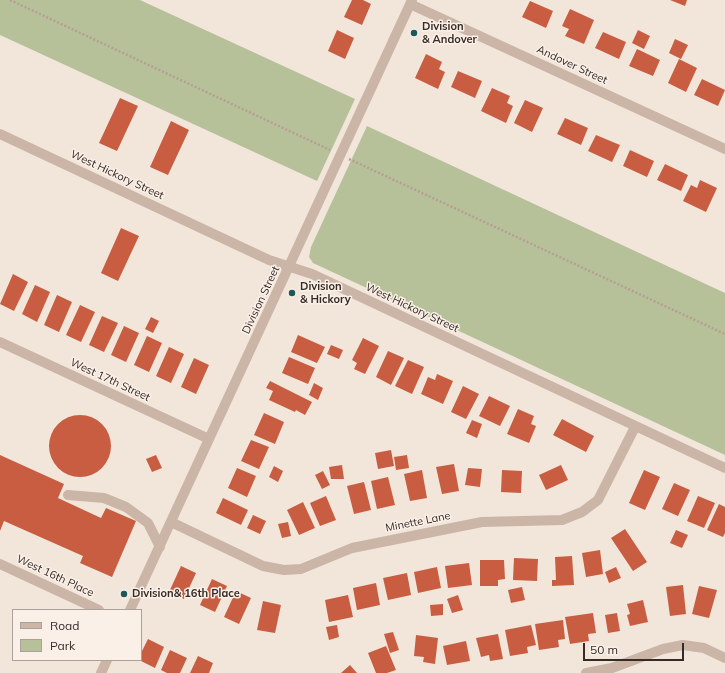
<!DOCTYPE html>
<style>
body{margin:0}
#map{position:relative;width:725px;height:673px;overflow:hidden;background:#f2e6db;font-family:Mulish,sans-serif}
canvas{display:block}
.legend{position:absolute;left:12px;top:609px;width:130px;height:52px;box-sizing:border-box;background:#faf0e7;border:1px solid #aca19a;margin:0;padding:5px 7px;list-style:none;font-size:12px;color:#362b27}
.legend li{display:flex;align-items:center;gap:8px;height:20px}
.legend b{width:20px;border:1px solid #aca19a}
.scale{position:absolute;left:583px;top:643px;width:101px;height:18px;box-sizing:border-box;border:2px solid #362b27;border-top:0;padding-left:5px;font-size:12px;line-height:14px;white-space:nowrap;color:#362b27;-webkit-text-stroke:3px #faf0e7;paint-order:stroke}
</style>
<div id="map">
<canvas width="725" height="673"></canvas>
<ul class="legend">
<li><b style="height:5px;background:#cbb5a6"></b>Road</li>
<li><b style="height:11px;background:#b6c19a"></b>Park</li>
</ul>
<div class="scale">50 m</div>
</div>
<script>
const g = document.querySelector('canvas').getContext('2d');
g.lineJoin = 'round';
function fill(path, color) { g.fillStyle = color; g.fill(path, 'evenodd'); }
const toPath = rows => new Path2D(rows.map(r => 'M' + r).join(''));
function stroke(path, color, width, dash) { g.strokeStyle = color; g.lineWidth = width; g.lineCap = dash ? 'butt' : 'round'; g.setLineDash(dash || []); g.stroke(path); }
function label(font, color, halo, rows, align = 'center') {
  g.font = font + ' Mulish,sans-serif'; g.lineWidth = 3; g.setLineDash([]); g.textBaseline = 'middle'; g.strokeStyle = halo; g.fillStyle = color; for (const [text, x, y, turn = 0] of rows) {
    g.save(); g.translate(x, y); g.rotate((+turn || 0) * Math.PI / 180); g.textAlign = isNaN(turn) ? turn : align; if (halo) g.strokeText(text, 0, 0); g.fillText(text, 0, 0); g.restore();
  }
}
const green = toPath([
 [0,0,140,0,355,99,317,181,0,35],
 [367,126,725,293,725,455,313,263,309,257,311,247]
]);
const building = toPath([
 [352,0,363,0,371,4,362,25,344,17],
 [670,0,687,0,685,6],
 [530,1,553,11,546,28,522,17],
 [570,9,594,20,584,44,565,36,569,29,562,26],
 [337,30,354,38,345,59,328,51],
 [638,30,650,36,644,49,632,43],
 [603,32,626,42,619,59,595,48],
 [675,39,688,45,681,59,669,53],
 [637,49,660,60,653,76,629,66],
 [426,54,442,62,439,69,445,72,438,89,415,78],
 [679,59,697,68,686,92,668,83],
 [458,71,482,81,475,98,451,87],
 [702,79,725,90,718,106,694,95],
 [492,88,510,96,507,103,513,106,506,123,481,111],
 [120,98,138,106,117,151,99,143],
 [525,100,543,108,532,132,514,123],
 [565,118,588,128,581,145,557,134],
 [171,121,189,130,168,175,150,167],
 [596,135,620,145,612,162,588,151],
 [630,150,654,161,647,177,623,166],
 [665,164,688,175,681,191,657,180],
 [700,180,717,188,706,212,683,201,691,185,697,188],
 [121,228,139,236,118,281,101,273],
 [13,274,28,282,14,311,0,304],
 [35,285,50,292,37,322,22,314],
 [57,295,72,302,59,332,44,325],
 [80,305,95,312,81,342,66,335],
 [102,316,118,323,104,352,89,345],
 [151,317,159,321,153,333,145,329],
 [124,326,139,333,126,362,111,355],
 [298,335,325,347,317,363,291,352],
 [147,336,162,343,149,372,134,365],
 [363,338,379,346,365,374,354,369,357,363,352,360],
 [331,345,343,350,339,359,327,354],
 [169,347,184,354,171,383,156,376],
 [388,351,404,358,391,385,376,377],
 [289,357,315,368,308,384,282,373],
 [194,358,209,365,196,394,181,387],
 [408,360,424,367,412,394,395,386],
 [437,374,453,381,443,404,421,394,428,377,435,380],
 [270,381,312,402,305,415,296,410,295,412,269,400,273,391,266,388],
 [314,383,323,388,318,400,309,395],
 [463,386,479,394,466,419,451,412],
 [489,396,510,406,500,426,479,416],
 [518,409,534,416,531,424,536,426,529,443,507,434],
 [264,413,284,422,275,444,254,435],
 '49 446a31 31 0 1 1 62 0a31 31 0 1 1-62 0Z',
 [562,419,594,436,586,452,553,435],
 [472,420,482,424,477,438,466,433],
 [251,440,269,447,259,469,241,461],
 [391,450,394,466,378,469,375,453],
 [0,455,64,484,58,498,101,518,106,508,136,521,112,577,80,563,83,556,4,521,0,531],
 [156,455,162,468,152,472,146,459],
 [407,455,409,468,396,470,394,457],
 [454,464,459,491,442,494,436,467],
 [342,465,344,479,331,479,329,467],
 [561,465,568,480,546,490,539,475],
 [274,466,283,471,278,482,269,477],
 [237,468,256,476,247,497,228,488],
 [468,468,482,469,480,487,465,485],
 [422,470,427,498,410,501,404,474],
 [502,470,522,471,521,493,501,492],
 [644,470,660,477,645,510,629,503],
 [323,471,330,485,322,489,315,475],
 [388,477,395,505,377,509,371,481],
 [364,482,371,510,354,514,347,486],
 [674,483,690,490,678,516,662,509],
 [326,496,336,520,320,526,310,503],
 [698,496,715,503,704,528,687,521],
 [223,498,248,510,241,525,216,513],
 [303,502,315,528,299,535,287,510],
 [719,504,725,507,725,533,723,537,707,530],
 [253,515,266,521,260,534,247,528],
 [288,522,291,536,282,538,278,524],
 [625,529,647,562,633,571,611,538],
 [676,530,688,535,682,548,670,543],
 [600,550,603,574,586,577,582,553],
 [572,556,574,585,552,586,552,580,556,580,555,557],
 [514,558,538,559,537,581,513,580],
 [480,560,504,560,505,579,498,580,498,586,480,586],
 [469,563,472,585,448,588,445,566],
 [181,566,196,573,184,599,169,592],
 [437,567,441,588,418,593,414,572],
 [616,567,621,578,609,583,605,572],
 [407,573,411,595,388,600,383,578],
 [212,579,227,586,215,612,200,605],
 [376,583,380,605,357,610,353,588],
 [683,585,686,614,670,616,666,587],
 [699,586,717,590,709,618,692,614],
 [522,587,525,600,511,603,508,590],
 [236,591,251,598,239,624,224,617],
 [348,595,353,617,329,622,325,600],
 [458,595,463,610,452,613,447,599],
 [643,600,648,622,630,626,627,615,630,614,627,604],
 [263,601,281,605,275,633,257,630],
 [443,604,443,615,431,616,430,605],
 [593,613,596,633,588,634,589,641,570,644,565,617],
 [617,613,620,631,608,633,605,615],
 [563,620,565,639,558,640,559,647,539,650,535,624],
 [337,625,339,637,329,640,326,627],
 [531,625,536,645,527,647,528,653,510,656,505,630],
 [393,632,399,650,390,653,384,634],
 [498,634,503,659,490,661,489,655,481,657,476,638],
 [416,635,438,638,435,664,423,662,424,657,414,656],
 [148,639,164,647,155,668,141,661,141,653],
 [466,641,470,661,447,665,443,646],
 [386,646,396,670,387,673,376,673,368,653],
 [170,650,187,658,180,673,167,673,161,670],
 [198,656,213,663,209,673,190,673],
 [350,665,357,673,341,673]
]);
const path = toPath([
 [10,0,330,150],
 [349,159,725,334]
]);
const minor = toPath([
 [410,4,725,149],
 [0,134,269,260,312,274,725,468],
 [0,342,209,439],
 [68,495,104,498,126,507,148,523,160,547],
 [171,522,263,566,284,570,301,569,352,548,482,522,562,520,582,512,598,500,635,427],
 [0,564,99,610],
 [130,610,412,0],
 [101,673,107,660],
 [586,673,612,668,663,649,683,645,704,648,725,658]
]);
const markers = [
 [414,33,4,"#1c5759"],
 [292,293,4,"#1c5759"],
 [124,594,4,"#1c5759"]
];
const poiNames = [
 ["Division",422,27],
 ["& Andover",422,40],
 ["Division",300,287],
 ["& Hickory",300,300],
 ["Division& 16th Place",132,594]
];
const streetNames = [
 ["Andover Street",572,65,25],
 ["West Hickory Street",117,175,25],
 ["Division Street",261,300,-65],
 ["West Hickory Street",412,308,25],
 ["West 17th Street",110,380,25],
 ["Minette Lane",418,522,-11],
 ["West 16th Place",55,576,25]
];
fill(green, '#b6c19a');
fill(building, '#c85d42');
stroke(path, '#b69f90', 2.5, [2, 2]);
stroke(minor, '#cbb5a6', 10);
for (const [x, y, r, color] of markers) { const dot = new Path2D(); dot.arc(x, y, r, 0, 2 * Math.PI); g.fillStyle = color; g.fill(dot); stroke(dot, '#faf0e7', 1.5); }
label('bold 11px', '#362b27', '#faf0e7', poiNames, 'left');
label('11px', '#362b27', '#faf0e7', streetNames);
</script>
